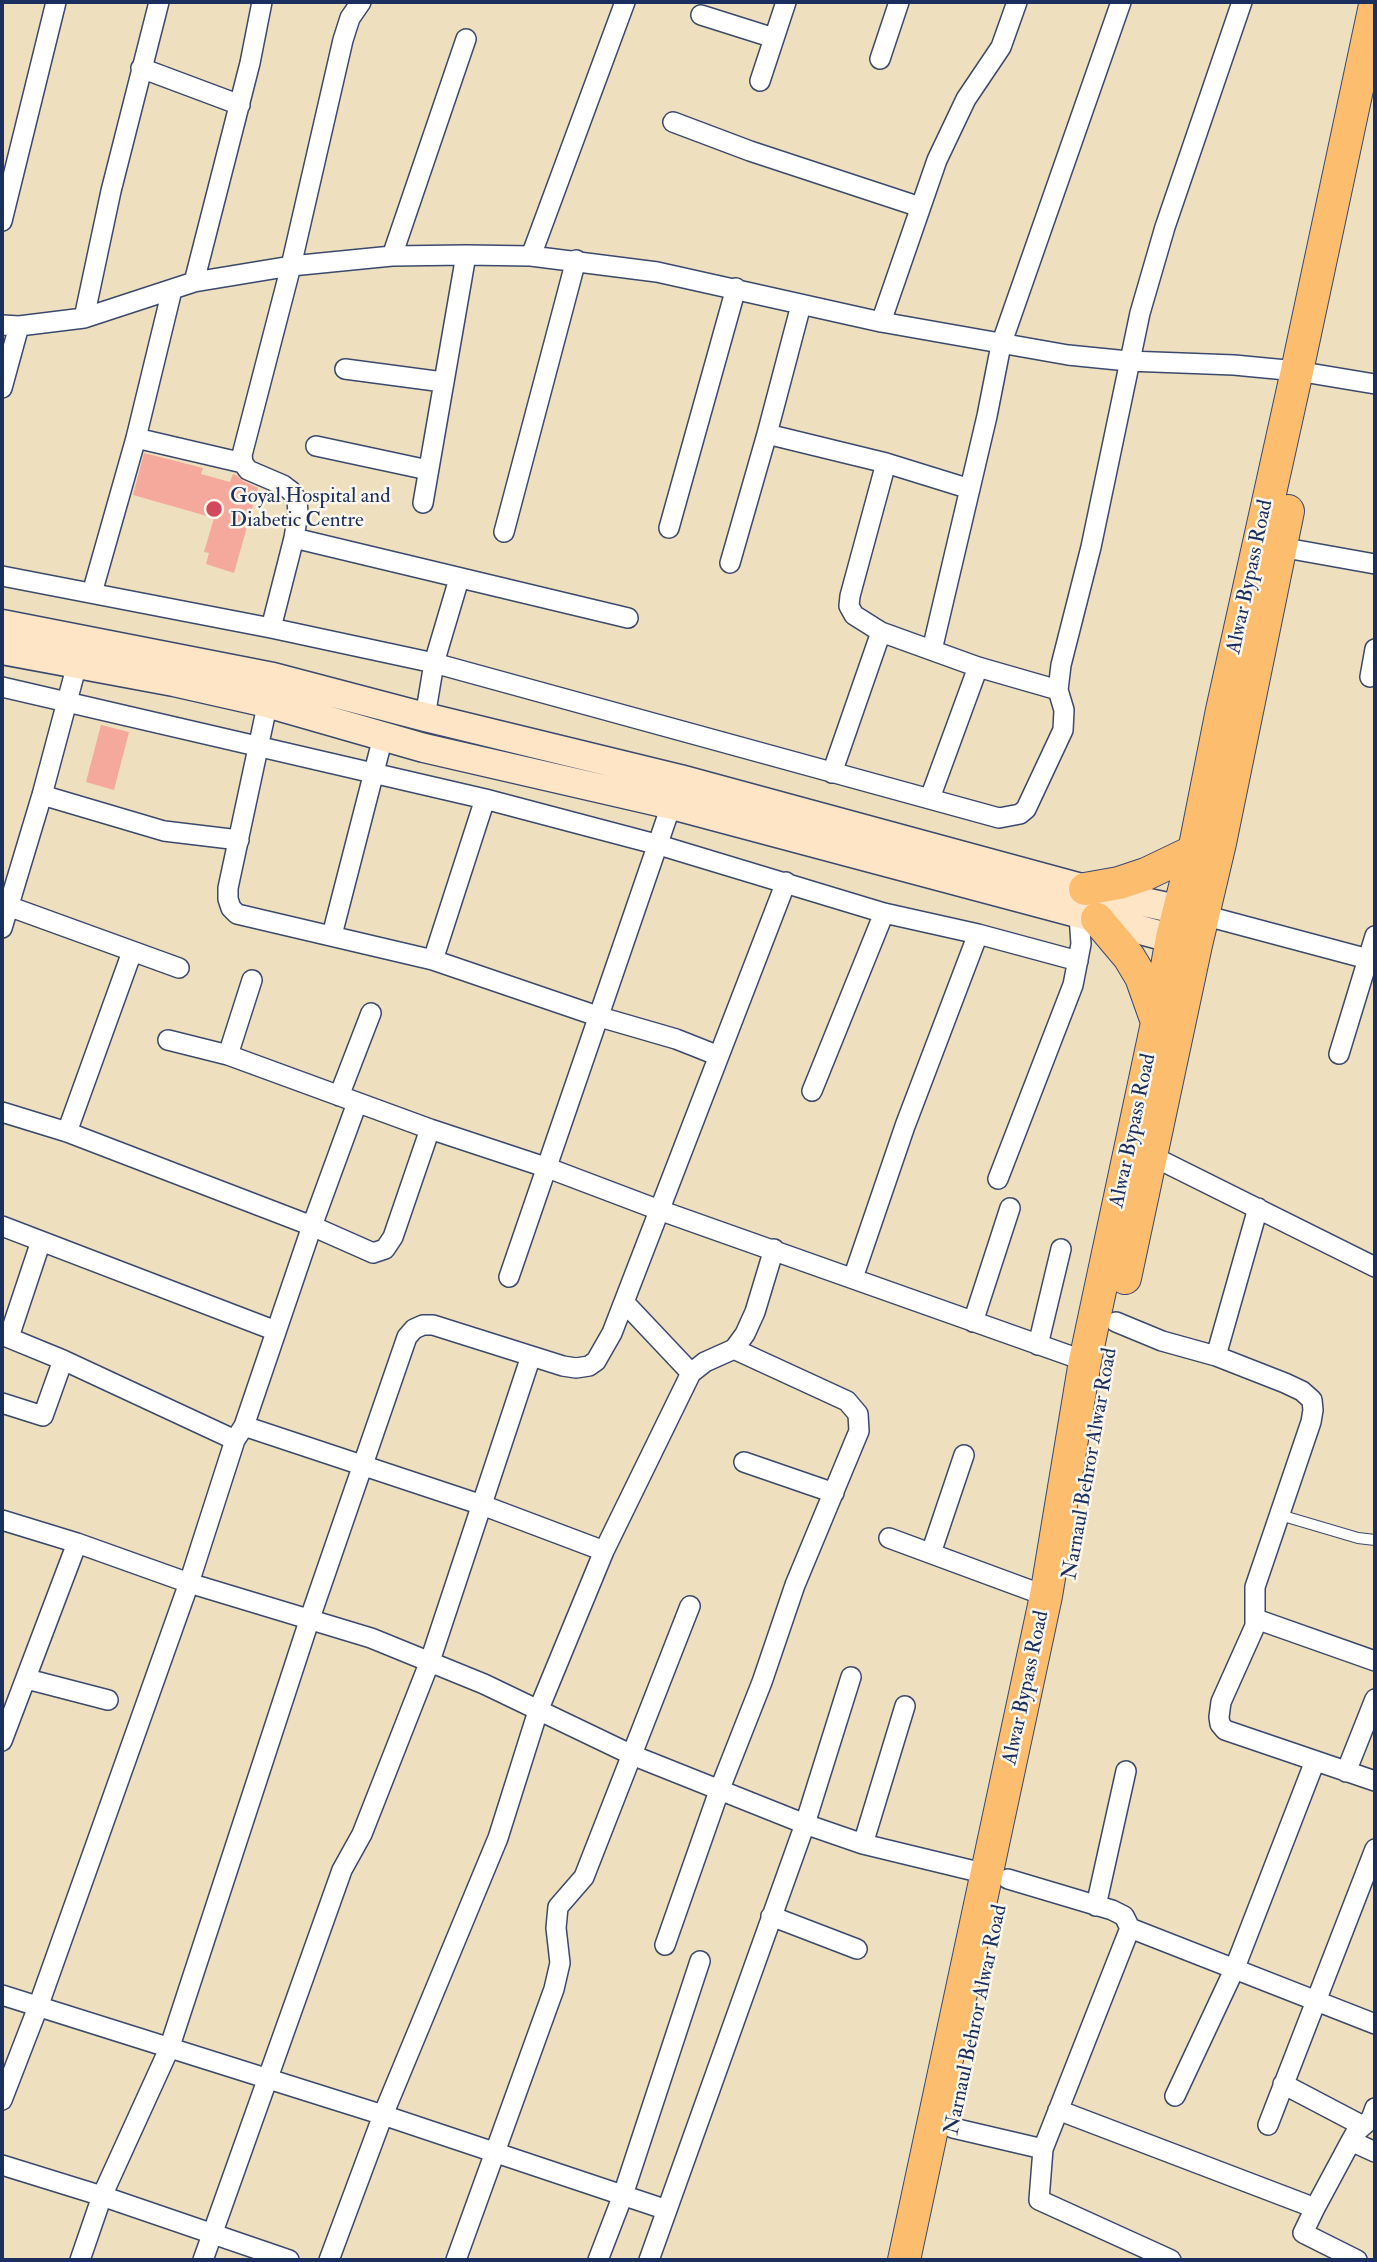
<!DOCTYPE html>
<style>
body{margin:0}
#map{position:relative;width:1377px;height:2262px;overflow:hidden;background:#eedfbe;font-family:"IM FELL Double Pica",serif}
canvas{display:block}
.frame{position:absolute;inset:0;border:4px solid #1b2f5e;pointer-events:none}
</style>
<div id="map">
<canvas width="1377" height="2262"></canvas>
<div class="frame"></div>
</div>
<script>
const g = document.querySelector('canvas').getContext('2d');
g.lineJoin = 'round';
function fill(path, color) { g.fillStyle = color; g.fill(path, 'evenodd'); }
const toPath = rows => new Path2D(rows.map(r => 'M' + r).join(''));
function stroke(path, color, width, dash) { g.strokeStyle = color; g.lineWidth = width; g.lineCap = dash ? 'butt' : 'round'; g.setLineDash(dash || []); g.stroke(path); }
function label(font, color, halo, rows, align = 'center') {
  g.font = font + ' "IM FELL Double Pica",serif'; g.lineWidth = 5; g.setLineDash([]); g.textBaseline = 'middle'; g.strokeStyle = halo; g.fillStyle = color; for (const [text, x, y, turn = 0] of rows) {
    g.save(); g.translate(x, y); g.rotate((+turn || 0) * Math.PI / 180); g.textAlign = isNaN(turn) ? turn : align; if (halo) g.strokeText(text, 0, 0); g.fillText(text, 0, 0); g.restore();
  }
}
const building = toPath([
 [144,453,203,468,201,474,230,482,233,474,236,475,243,481,258,488,234,573,206,564,209,553,204,552,214,518,133,495],
 [101,725,129,732,114,790,86,782]
]);
const lane = toPath([
 [1280,1515,1358,1538,1375,1540]
]);
const street = toPath([
 [701,15,774,38],
 [880,59,899,2],
 [141,68,240,105],
 [760,81,786,2],
 [673,122,750,151,920,207],
 [2,221,56,2],
 [392,256,466,39],
 [531,256,625,2],
 [194,282,250,63,262,2],
 [84,318,111,191,159,2],
 [881,322,937,160,966,99,1001,47,1017,2],
 [2,325,19,326,84,318,194,282,291,266,392,256,466,255,531,256,657,272,881,322,1068,355,1128,361,1234,365,1297,371,1375,384],
 [345,369,443,382],
 [2,388,19,326],
 [767,434,886,463,970,489],
 [136,438,243,463],
 [316,446,428,470],
 [886,463,850,596,849,606,854,615,881,632,978,667,1058,690],
 [423,503,466,255],
 [669,528,736,288],
 [504,532,576,260],
 [294,538,628,618],
 [1280,547,1375,564],
 [730,563,767,434,801,305],
 [2,576,271,628,434,663,999,818,1020,814,1026,809,1063,730,1064,710,1058,690,1061,665,1091,547,1140,313,1165,227,1242,2],
 [92,593,136,438,172,290],
 [271,628,294,538,298,513,297,500,291,491,283,485,248,470,243,463,242,455,291,266,343,40,350,18,361,2],
 [932,650,987,416,1001,345,1121,2],
 [1370,677,1375,649],
 [2,687,485,799,659,845,884,913,978,934,1078,961],
 [270,692,228,888,228,899,231,908,237,914,433,960,600,1017,676,1039,719,1056],
 [425,717,434,663,459,579],
 [832,773,881,632],
 [42,795,164,831,239,840],
 [930,798,978,667],
 [8,906,179,968],
 [1203,915,1368,959],
 [2,928,42,795,80,653],
 [332,935,383,737],
 [433,960,485,799],
 [168,1040,228,1055,430,1129,548,1168,659,1210,1085,1361],
 [1339,1054,1375,936],
 [228,1055,252,980],
 [812,1091,884,913],
 [339,1096,371,1013],
 [2,1112,67,1132,312,1226,373,1253,385,1249,393,1237,430,1129],
 [67,1132,132,952],
 [1152,1156,1375,1267],
 [998,1179,1073,985,1081,944,1079,915],
 [2,1226,276,1331],
 [509,1277,675,794],
 [853,1278,905,1126,978,934],
 [624,1302,691,1373],
 [973,1322,1010,1208],
 [1116,1322,1162,1341,1216,1356,1285,1383,1302,1391,1312,1400,1313,1410,1311,1422,1255,1587,1255,1626,1221,1702,1219,1717,1220,1724,1225,1730,1375,1781],
 [2,1335,63,1360,235,1440],
 [9,1337,41,1241],
 [1038,1345,1061,1249],
 [1216,1356,1258,1208],
 [2,1403,43,1416,63,1360],
 [244,1426,482,1505,604,1551],
 [744,1462,834,1493],
 [2,1520,77,1543,189,1583,371,1638,484,1684,632,1755,805,1824,863,1844,987,1874],
 [889,1538,1046,1596],
 [931,1553,964,1455],
 [1256,1619,1375,1661],
 [27,1679,108,1700],
 [2,1741,77,1543],
 [1346,1772,1375,1699],
 [863,1844,905,1706],
 [1008,1879,1112,1910,1124,1916,1130,1928,1043,2149],
 [1096,1906,1126,1771],
 [771,1916,857,1949],
 [1130,1928,1375,2024],
 [665,1945,719,1791,762,1682,795,1585,859,1431,858,1414,847,1401,734,1349],
 [2,1995,383,2115,667,2210],
 [1283,2084,1363,2126],
 [1175,2096,1234,1970,1315,1761],
 [2,2100,38,2007,189,1583,235,1440,244,1426,312,1226,357,1103],
 [1058,2110,1315,2208,1303,2233,1357,2260],
 [1268,2125,1375,1849],
 [953,2128,1043,2149,1039,2200,1171,2260],
 [1351,2141,1375,2152],
 [2,2165,102,2196,289,2260],
 [1315,2208,1351,2141,1356,2132,1371,2119,1375,2108],
 [80,2260,102,2196,169,2049,310,1618,407,1337,414,1329,423,1325,433,1325,563,1366,576,1368,589,1366,596,1361,612,1333,786,882],
 [203,2260,342,1870,362,1834,430,1661,531,1356],
 [329,2260,383,2115,498,1838,538,1711,604,1551,691,1373,705,1362,734,1349,745,1334,755,1312,774,1249],
 [456,2260,554,1989,560,1963,556,1928,558,1907,584,1877,690,1606],
 [598,2260,623,2195,700,1961],
 [649,2260,805,1824,851,1677]
]);
const secondary = toPath([
 [2,624,273,677,425,717,680,779,1085,889,1199,914],
 [2,650,174,682,267,703,424,748,672,805,1193,944]
]);
const primary = toPath([
 [1085,889,1119,883,1146,874,1194,851],
 [1097,919,1129,957,1141,977,1157,1022],
 [1125,1278,1196,945,1220,843,1288,511],
 [904,2260,1046,1596,1085,1361,1157,1023,1172,938,1194,851,1222,710,1297,371,1375,5]
]);
const markers = [
 [214,509,9,"#d1495b"]
];
const poiNames = [
 ["Goyal Hospital and",230,497],
 ["Diabetic Centre",230,521]
];
const streetNames = [
 ["Alwar Bypass Road",1251,577,-78],
 ["Alwar Bypass Road",1134,1131,-78],
 ["Narnaul Behror Alwar Road",1091,1464,-80],
 ["Alwar Bypass Road",1027,1688,-78],
 ["Narnaul Behror Alwar Road",977,2020,-78]
];
fill(building, '#f5a89c');
stroke(lane, '#3b496c', 12);
stroke(street, '#3b496c', 22);
stroke(secondary, '#3b496c', 31);
stroke(primary, '#3b496c', 34);
stroke(lane, '#fff', 10);
stroke(street, '#fff', 19);
stroke(secondary, '#fee5c5', 28);
stroke(primary, '#fcbd6f', 32);
for (const [x, y, r, color] of markers) { const dot = new Path2D(); dot.arc(x, y, r, 0, 2 * Math.PI); g.fillStyle = color; g.fill(dot); stroke(dot, '#fbf7ec', 2.5); }
label('21px', '#1b2f5e', '#fbf7ec', poiNames, 'left');
label('21px', '#1b2f5e', '#fbf7ec', streetNames);
</script>
